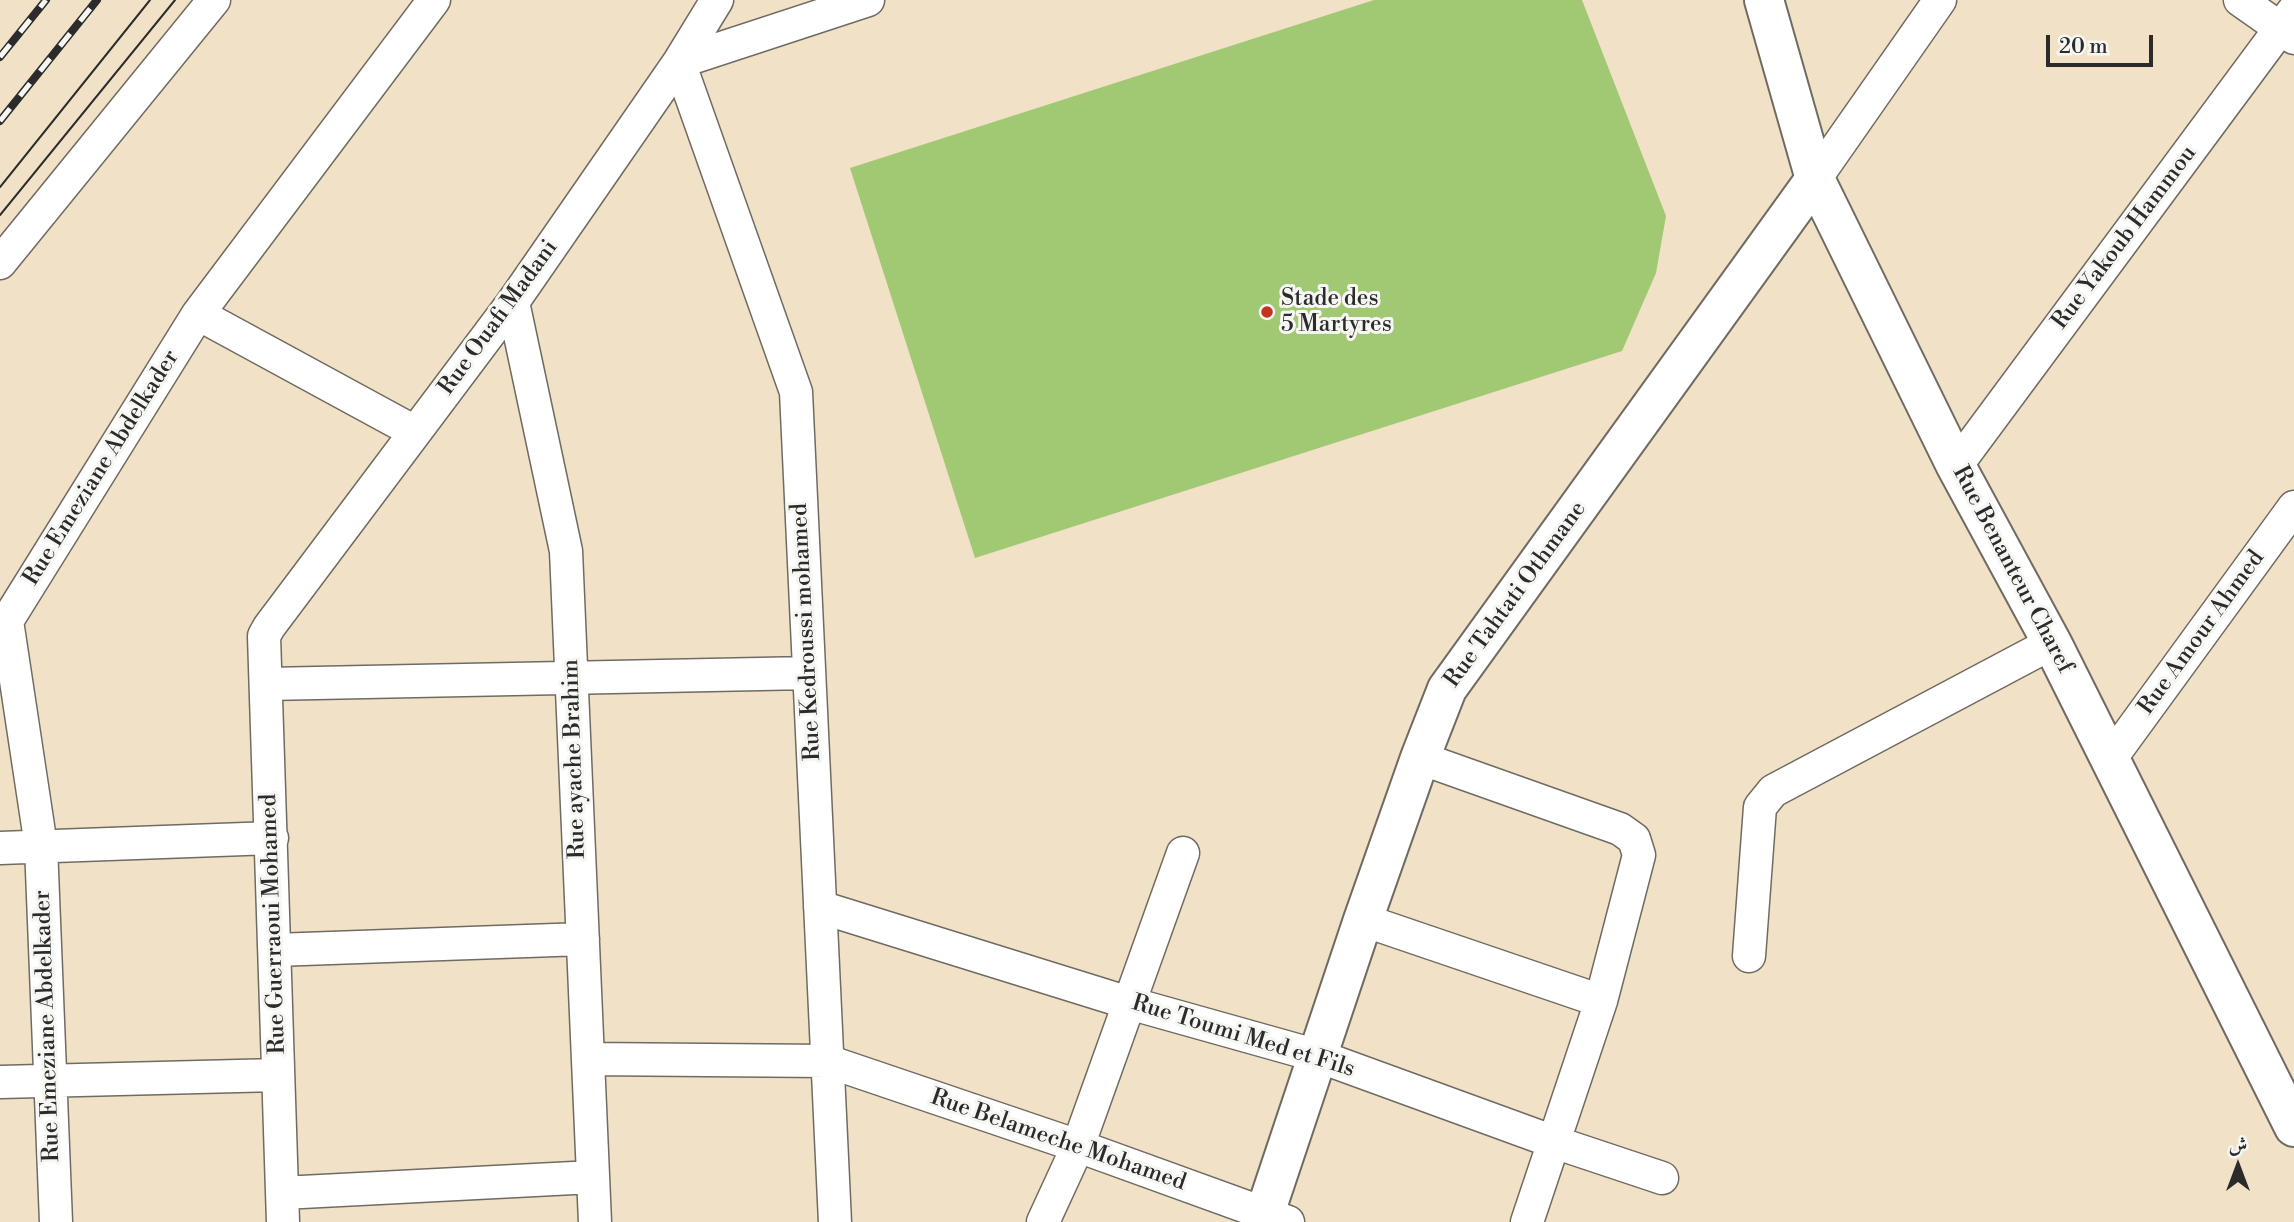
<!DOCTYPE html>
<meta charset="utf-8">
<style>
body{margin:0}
#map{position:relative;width:2294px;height:1222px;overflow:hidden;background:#f1e1c7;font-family:"Libre Bodoni",Amiri,serif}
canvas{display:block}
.north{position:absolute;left:2203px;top:1131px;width:70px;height:70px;-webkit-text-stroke:5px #f6f6f2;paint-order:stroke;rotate:0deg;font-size:19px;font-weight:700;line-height:28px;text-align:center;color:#2b2b2b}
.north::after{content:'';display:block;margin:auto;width:24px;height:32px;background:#2b2b2b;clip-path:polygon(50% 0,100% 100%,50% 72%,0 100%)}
.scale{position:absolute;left:2046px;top:35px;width:107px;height:32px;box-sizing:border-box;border:4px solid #2b2b2b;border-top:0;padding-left:9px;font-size:21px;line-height:24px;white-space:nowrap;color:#2b2b2b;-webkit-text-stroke:5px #f6f6f2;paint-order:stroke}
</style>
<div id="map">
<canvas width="2294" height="1222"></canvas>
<div class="north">ش</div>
<div class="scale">20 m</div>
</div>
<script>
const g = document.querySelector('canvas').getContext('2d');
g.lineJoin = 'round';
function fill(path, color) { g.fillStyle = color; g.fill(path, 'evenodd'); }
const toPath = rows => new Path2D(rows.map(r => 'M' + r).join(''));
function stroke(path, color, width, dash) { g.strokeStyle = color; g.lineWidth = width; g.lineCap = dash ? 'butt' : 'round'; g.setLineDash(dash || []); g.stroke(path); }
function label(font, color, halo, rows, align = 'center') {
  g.font = font + ' "Libre Bodoni",serif'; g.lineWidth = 6; g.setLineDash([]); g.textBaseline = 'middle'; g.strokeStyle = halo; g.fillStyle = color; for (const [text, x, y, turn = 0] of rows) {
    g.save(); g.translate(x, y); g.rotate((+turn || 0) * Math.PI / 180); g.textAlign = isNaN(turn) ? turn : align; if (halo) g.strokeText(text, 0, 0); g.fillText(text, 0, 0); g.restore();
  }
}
const green = toPath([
 [1374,0,1582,0,1666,216,1656,273,1622,351,975,558,850,168]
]);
const street = toPath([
 [2240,0,2294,38],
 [1815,179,1940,0],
 [0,263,214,0],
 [513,302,566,551,595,1222],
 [198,314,415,432],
 [1956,466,2294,10],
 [267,684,809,673],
 [1420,758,1620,829,1634,839,1639,855,1601,1001,1527,1222],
 [2111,758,2294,507],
 [0,848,272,838],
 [820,907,1129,1003,1318,1056,1554,1142,1662,1178],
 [1363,920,1601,1001],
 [275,950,583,939],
 [1749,956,1760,807,1773,791,2052,643],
 [588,1059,827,1061,1078,1146,1288,1222],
 [0,1082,278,1075],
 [282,1193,593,1177],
 [56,1222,41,846,7,621,198,314,434,0],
 [283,1222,264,636,269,627,513,302,679,62,717,0],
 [835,1222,796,392,679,62,868,0],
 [1043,1222,1078,1146,1183,853]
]);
const secondary = toPath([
 [1764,0,1815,179,1956,466,2052,643,2294,1127],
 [1262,1222,1363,920,1420,758,1447,689,1815,179]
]);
const tram = toPath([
 [0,187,150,0],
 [0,215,175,0]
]);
const rail = toPath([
 [0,57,46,0],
 [0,121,97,0]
]);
const markers = [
 [1267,312,7,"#c8321e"]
];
const streetNames = [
 ["Rue Yakoub Hammou",2125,238,-53],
 ["Rue Ouafi Madani",499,318,-54],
 ["Rue Emeziane Abdelkader",102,468,-58],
 ["Rue Benanteur Charef",2012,570,62],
 ["Rue Tahtati Othmane",1516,595,-54],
 ["Rue Kedroussi mohamed",807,632,-93],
 ["Rue Amour Ahmed",2202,633,-54],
 ["Rue ayache Brahim",575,759,-92],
 ["Rue Guerraoui Mohamed",274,924,-92],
 ["Rue Emeziane Abdelkader",48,1026,-92],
 ["Rue Toumi Med et Fils",1243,1037,17],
 ["Rue Belameche Mohamed",1058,1141,19]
];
const poiNames = [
 ["Stade des",1281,299],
 ["5 Martyres",1281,325]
];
fill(green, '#a1c872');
stroke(street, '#706b62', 35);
stroke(secondary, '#706b62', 42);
stroke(street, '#fff', 32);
stroke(secondary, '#fff', 38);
stroke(tram, '#2b2b2b', 2);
stroke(rail, '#2b2b2b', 8);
stroke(rail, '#f6f6f2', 5, [16]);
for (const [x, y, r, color] of markers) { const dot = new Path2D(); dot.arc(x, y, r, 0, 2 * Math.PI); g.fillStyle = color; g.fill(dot); stroke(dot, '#f6f6f2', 2.5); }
label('23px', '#2b2b2b', '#f6f6f2', streetNames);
label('23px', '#2b2b2b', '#f6f6f2', poiNames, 'left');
</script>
